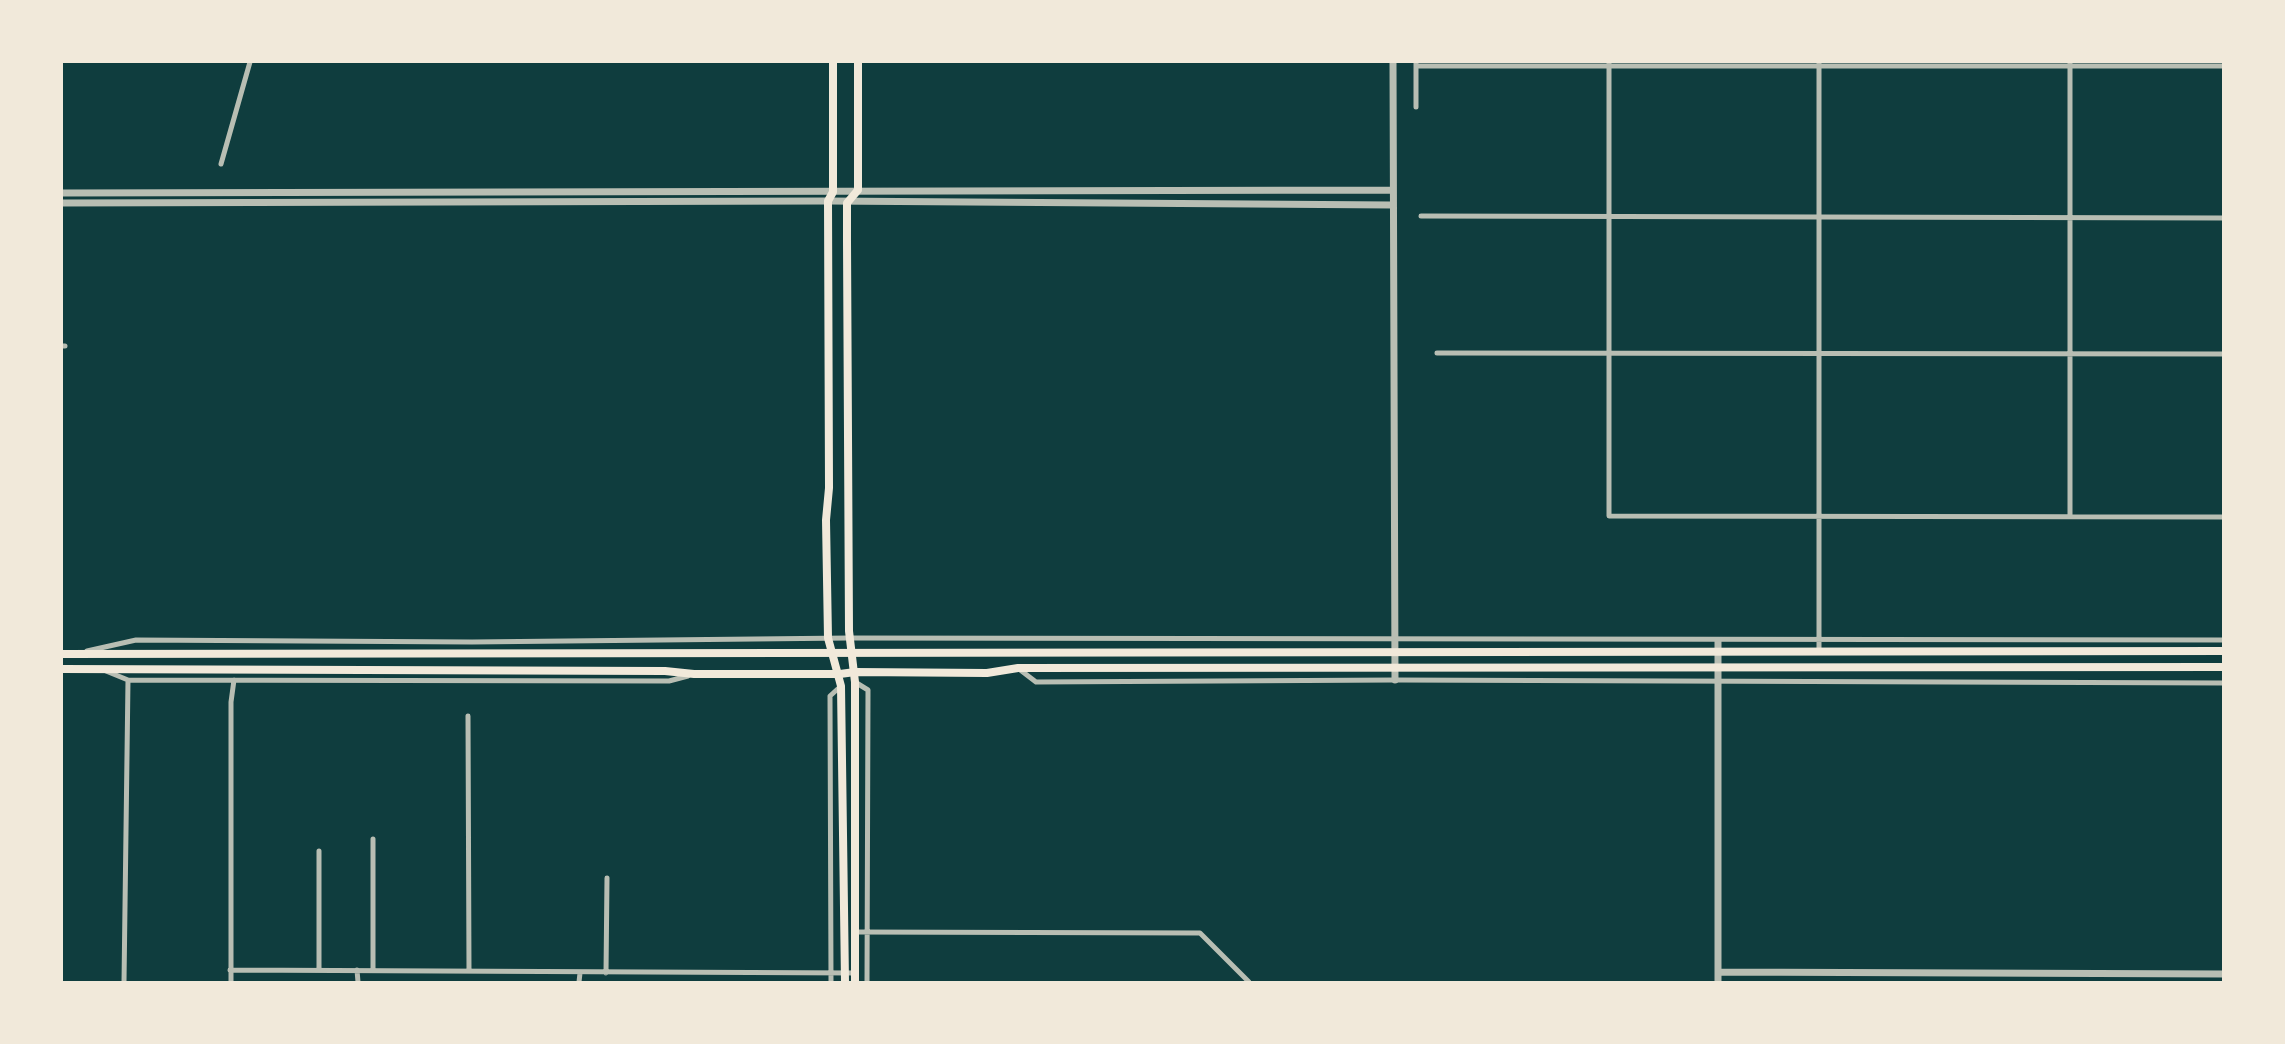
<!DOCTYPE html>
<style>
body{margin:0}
#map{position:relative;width:2285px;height:1044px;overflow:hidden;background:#0f3d3e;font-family:Roboto,sans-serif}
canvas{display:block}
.frame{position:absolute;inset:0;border:63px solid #f1e9da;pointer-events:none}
</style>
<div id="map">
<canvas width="2285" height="1044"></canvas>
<div class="frame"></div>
</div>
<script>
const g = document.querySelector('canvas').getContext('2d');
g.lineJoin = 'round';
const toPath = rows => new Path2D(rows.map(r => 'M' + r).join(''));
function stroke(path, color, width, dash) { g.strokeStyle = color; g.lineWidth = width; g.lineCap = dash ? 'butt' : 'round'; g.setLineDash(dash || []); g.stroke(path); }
const minor = toPath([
 [1609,62,1609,516,2224,517],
 [1416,66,2224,66],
 [1416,107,1416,62],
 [221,164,250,62],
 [1421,216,2224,218],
 [62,346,65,346],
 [1437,353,2224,354],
 [2070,516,2070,62],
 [87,651,136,640,472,642,849,638,2224,640],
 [1819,651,1819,62],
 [1019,669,1036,682,1395,680,2224,683],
 [106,671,128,680,669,681,688,676],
 [855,682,868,690,867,982],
 [468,716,469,971],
 [373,839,373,970],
 [855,932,1200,933,1249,982],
 [230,970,855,973],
 [319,970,319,851],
 [357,970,358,982],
 [606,973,607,878],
 [124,982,128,680],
 [231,982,231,702,234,680],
 [579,982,580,973],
 [831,982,830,696,841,686]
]);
const tertiary = toPath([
 [1393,62,1395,680],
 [62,193,1392,190],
 [62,203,828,201,1392,205],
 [1718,972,2224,974],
 [1718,982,1718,641]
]);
const secondary = toPath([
 [833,62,833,192,828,201,829,488,826,520,828,638,841,686,845,982],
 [855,982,855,682,849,631,847,241,847,203,858,190,858,62]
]);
const primary = toPath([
 [62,654,2224,651],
 [62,669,665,671,694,674,840,674,855,672,987,673,1018,668,2224,667]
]);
stroke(minor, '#b8beb3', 5);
stroke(tertiary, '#b8beb3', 7);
stroke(secondary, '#f1e9da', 8);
stroke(primary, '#f1e9da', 8);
</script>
